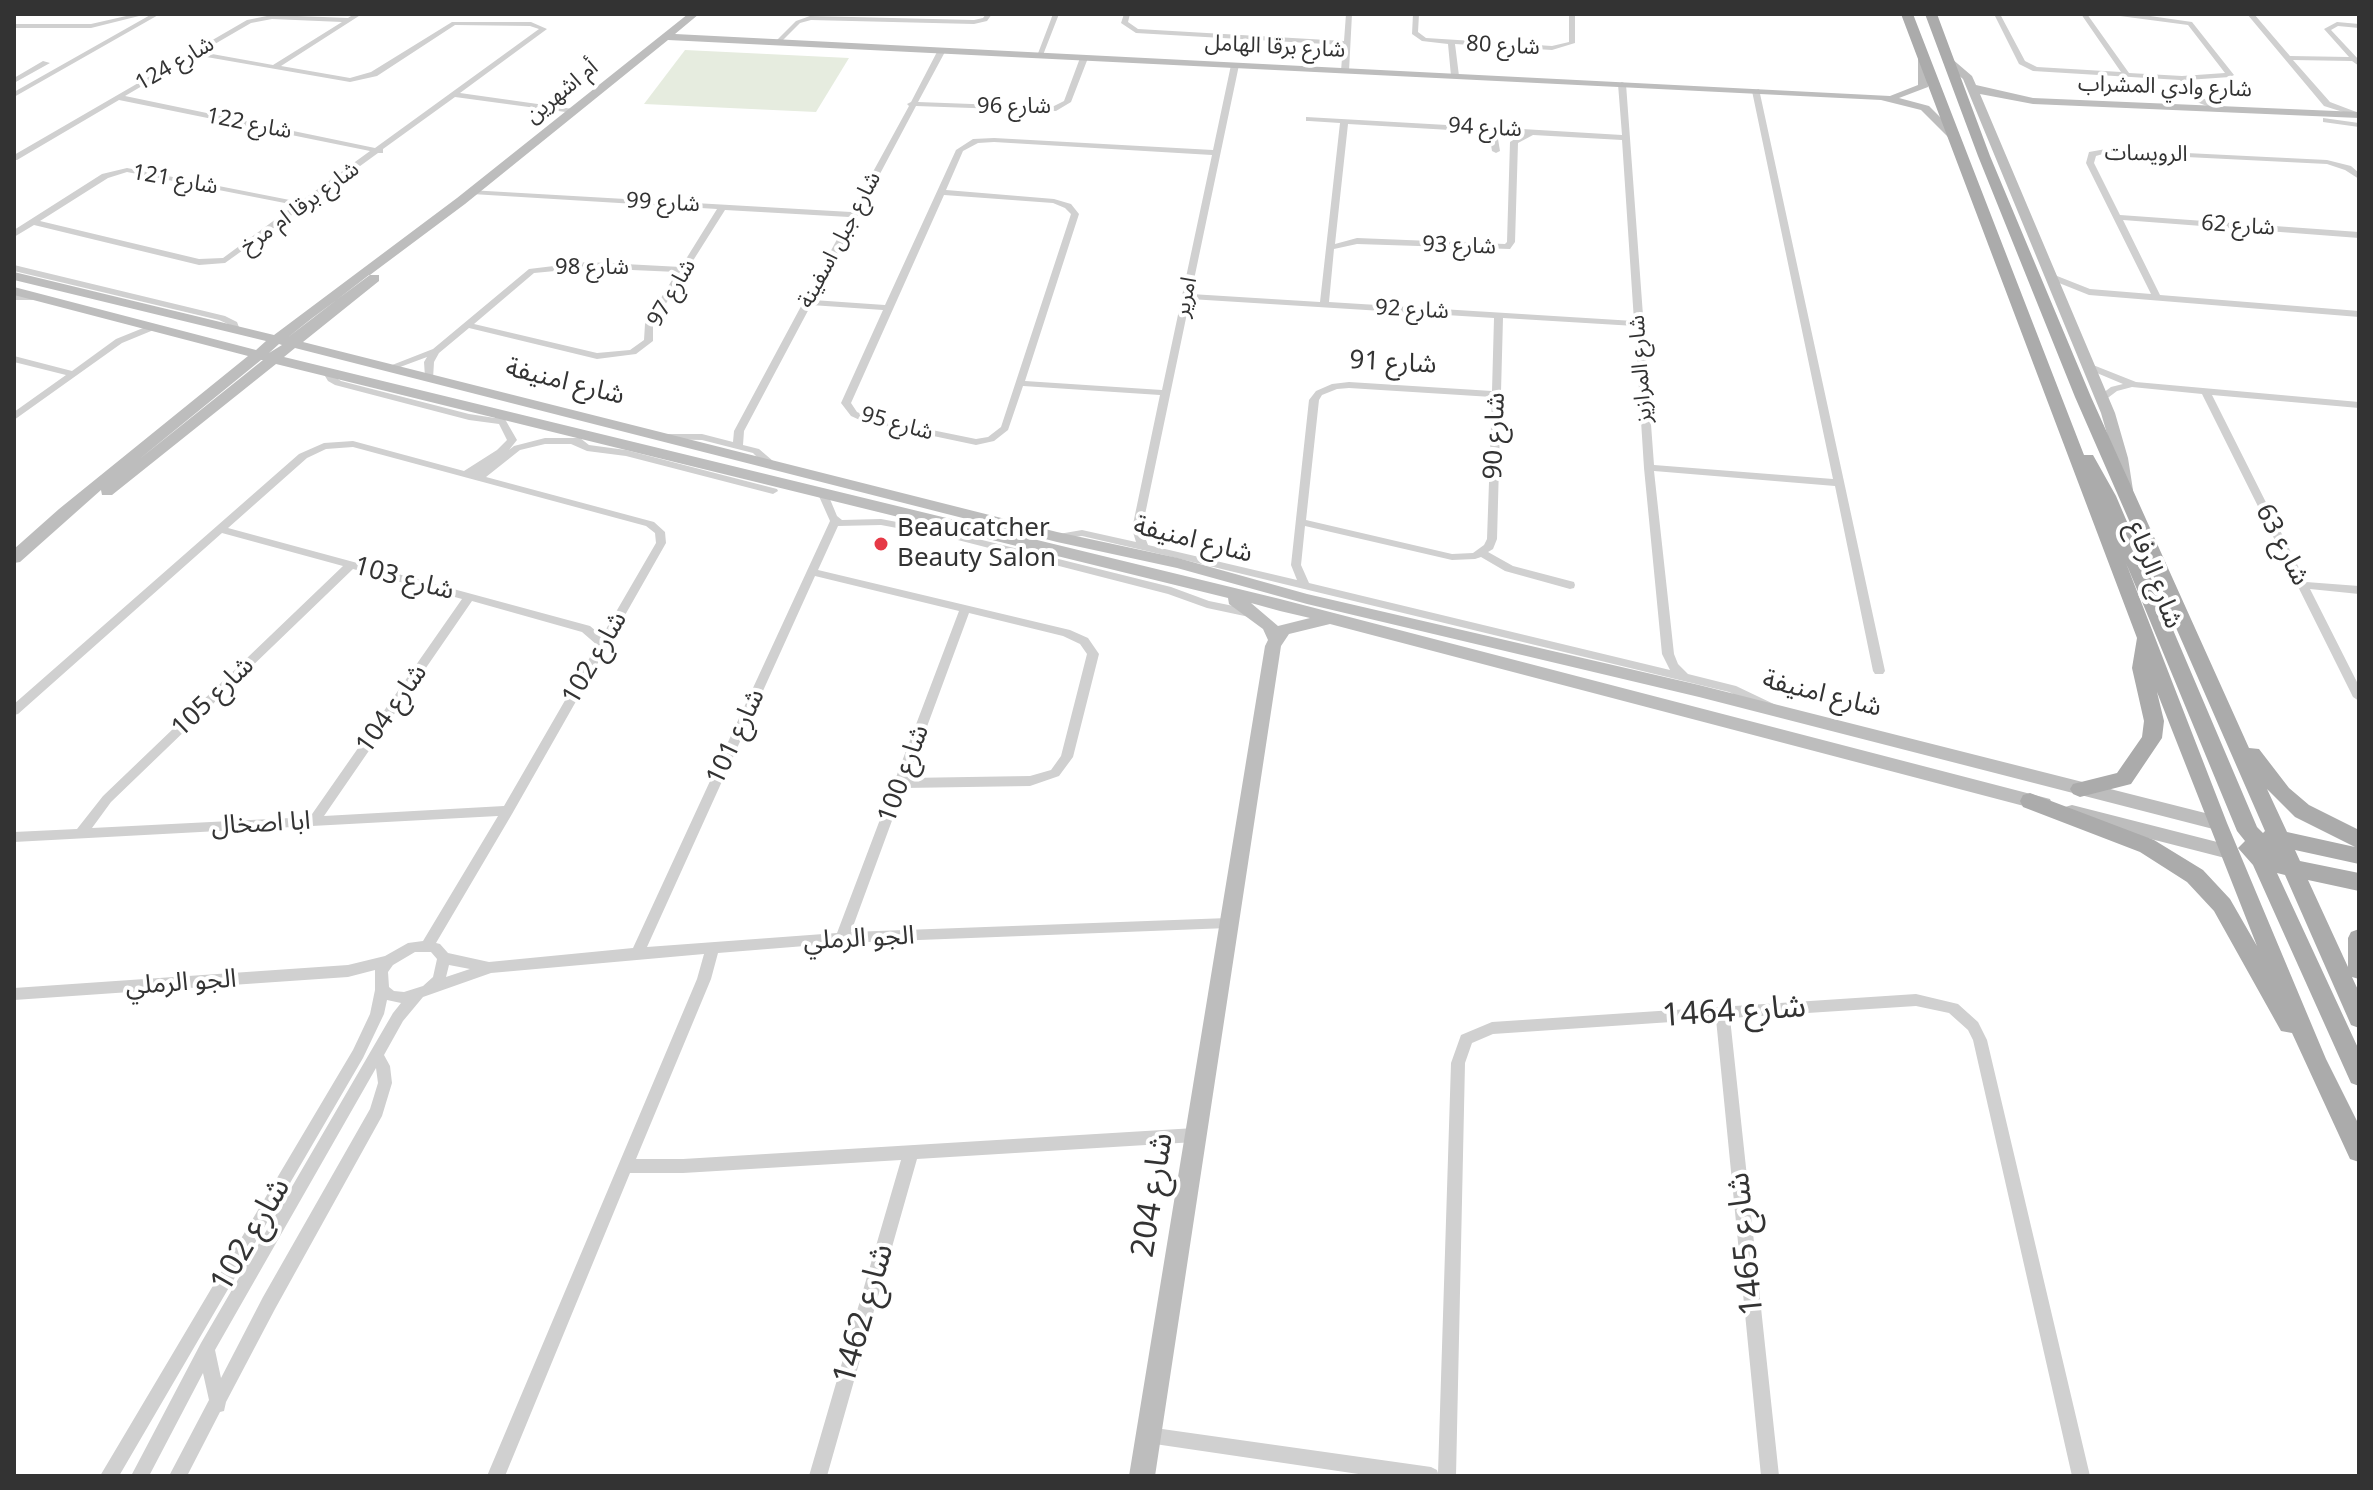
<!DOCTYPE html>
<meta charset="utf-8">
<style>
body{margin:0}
#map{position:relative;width:2373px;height:1490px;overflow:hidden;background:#fff;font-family:"Noto Sans",sans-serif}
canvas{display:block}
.frame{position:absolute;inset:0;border:16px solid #333;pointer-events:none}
</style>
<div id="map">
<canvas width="2373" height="1490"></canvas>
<div class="frame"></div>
</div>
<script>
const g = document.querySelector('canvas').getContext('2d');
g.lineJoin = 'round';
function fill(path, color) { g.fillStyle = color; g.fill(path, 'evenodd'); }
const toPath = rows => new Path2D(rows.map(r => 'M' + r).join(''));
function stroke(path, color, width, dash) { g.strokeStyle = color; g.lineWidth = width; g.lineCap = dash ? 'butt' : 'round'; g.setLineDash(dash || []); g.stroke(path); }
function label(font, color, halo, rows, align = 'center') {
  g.font = font + ' "Noto Sans","Noto Sans Arabic",sans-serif'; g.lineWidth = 8; g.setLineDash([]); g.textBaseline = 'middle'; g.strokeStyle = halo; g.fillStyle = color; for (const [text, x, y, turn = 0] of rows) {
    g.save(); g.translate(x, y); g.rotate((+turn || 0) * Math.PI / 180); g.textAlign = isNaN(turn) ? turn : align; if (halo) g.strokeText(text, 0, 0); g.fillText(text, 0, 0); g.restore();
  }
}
const green = toPath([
 [685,50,849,58,816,112,644,104]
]);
const street = toPath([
 [135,14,147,14,91,28,14,28,14,24,91,24,135,14],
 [152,14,160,14,14,97,14,92,152,14],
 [354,14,362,14,281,66,350,78,371,72,452,22,531,22,547,29,460,93,573,109,577,111,573,113,455,97,383,149,383,153,378,153,308,204,308,207,303,207,225,263,199,265,34,225,14,237,14,230,102,174,127,168,300,202,370,151,119,100,17,160,14,160,14,155,247,20,272,15,348,18,354,14],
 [272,19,342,22,273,65,201,52,251,23,272,19],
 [455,25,530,26,539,29,375,148,125,96,195,55,350,82,377,76,455,25],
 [127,172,295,205,223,258,199,259,40,221,108,178,127,172],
 [986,14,992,14,987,21,974,24,811,20,800,23,780,43,775,42,796,21,810,16,974,20,983,18,986,14],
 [1053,14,1059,14,1043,55,1037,56,1053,14],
 [1124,14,1130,14,1128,22,1138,29,1344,41,1346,14,1352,14,1349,71,1345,73,1341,71,1343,45,1136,33,1121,23,1124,14],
 [1413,14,1419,14,1418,32,1426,38,1552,46,1569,42,1569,14,1575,14,1575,43,1552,50,1455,44,1459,76,1455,78,1451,76,1448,44,1422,41,1412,34,1413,14],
 [1994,14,2000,14,2025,61,2037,67,2121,72,2081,14,2087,14,2129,73,2182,76,2225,73,2188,25,2120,16,2117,14,2136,14,2192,22,2234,75,2230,77,2187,80,2200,97,2227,109,2220,111,2194,101,2180,80,2033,71,2019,64,1994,14],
 [2247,14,2254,14,2290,56,2349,57,2324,29,2337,22,2359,24,2359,28,2338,26,2331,30,2359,60,2359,66,2352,61,2293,60,2330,102,2359,113,2359,117,2324,106,2247,14],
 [942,48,946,50,918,102,1052,107,1064,101,1080,58,1084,56,1088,58,1071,102,1056,111,916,106,813,300,885,305,956,150,973,139,994,138,1213,150,1231,65,1235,63,1239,65,1191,294,1320,302,1340,123,1309,121,1306,121,1306,117,1482,127,1485,126,1489,127,1622,135,1618,84,1622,82,1626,84,1654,465,1833,479,1752,91,1759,89,1885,671,1883,674,1875,674,1873,671,1835,486,1654,471,1674,654,1678,664,1688,674,1736,686,1778,706,1780,709,1778,712,1774,713,1729,692,1164,555,1082,536,1053,539,1052,537,1053,535,1082,530,1136,542,1132,529,1160,395,1023,386,1008,430,994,441,976,445,862,421,851,416,841,403,883,310,811,305,744,431,743,445,759,449,773,461,773,465,765,465,753,453,702,440,661,439,659,437,664,434,702,434,733,442,734,431,849,217,725,210,653,324,653,341,636,354,597,359,469,328,439,353,434,362,433,379,430,380,425,377,424,362,427,357,392,370,387,367,433,349,529,269,587,262,681,267,717,209,472,194,468,192,469,190,851,212,909,106,907,104,911,102,938,50,942,48],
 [1348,124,1484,132,1490,139,1492,151,1496,153,1500,151,1498,139,1493,132,1523,134,1510,142,1507,242,1505,244,1357,238,1335,244,1348,124],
 [1533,135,1622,140,1634,321,1329,302,1334,249,1357,244,1510,249,1515,242,1518,143,1533,135],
 [994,142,1212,155,1162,390,1025,381,1079,214,1071,204,1054,199,946,190,963,151,978,143,994,142],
 [944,195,1053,203,1065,208,1071,214,1001,427,988,437,976,439,868,417,857,412,851,403,944,195],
 [587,268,677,272,645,324,644,340,630,350,597,353,474,324,534,273,587,268],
 [1190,299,1494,318,1492,391,1349,382,1332,384,1316,391,1309,400,1291,565,1297,580,1148,545,1142,529,1190,299],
 [1503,318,1635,326,1644,468,1662,654,1670,670,1309,583,1301,565,1305,526,1452,560,1475,559,1481,557,1505,571,1570,589,1574,588,1575,585,1574,582,1513,566,1488,552,1493,549,1497,539,1503,318],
 [1349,388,1492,397,1487,539,1484,545,1473,553,1452,554,1306,520,1319,400,1322,395,1337,389,1349,388],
 [43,61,50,63,14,83,14,78,43,61],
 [2323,118,2359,123,2359,127,2323,122,2323,118],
 [2106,149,2327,160,2351,166,2359,173,2359,179,2345,170,2327,164,2106,153,2096,156,2094,163,2120,215,2359,232,2359,238,2123,220,2160,295,2359,311,2359,317,2089,295,2049,279,2049,275,2052,274,2090,289,2151,294,2086,163,2089,152,2106,149],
 [14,265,225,316,237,322,240,330,235,333,232,332,230,325,219,320,14,271,14,265],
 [14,294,33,294,37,297,33,300,14,300,14,294],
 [153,324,156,325,156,329,122,343,14,420,14,412,66,375,14,362,14,356,72,371,116,339,153,324],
 [2088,363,2136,382,2359,402,2359,408,2212,395,2306,582,2359,586,2359,594,2310,589,2359,686,2359,701,2353,697,2202,394,2132,387,2117,391,2105,400,2099,400,2099,396,2111,387,2123,384,2085,368,2083,366,2088,363],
 [327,368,330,369,335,377,341,381,469,414,495,418,496,414,502,414,517,440,509,450,514,446,545,438,580,438,589,445,626,450,777,489,778,491,773,494,626,456,587,451,571,444,545,444,520,450,486,477,654,522,665,532,666,543,512,814,436,943,440,944,448,953,489,962,633,948,830,521,818,494,819,492,827,492,837,516,842,520,881,519,950,532,1171,587,1209,601,1258,611,1260,614,1254,618,1207,608,1168,594,950,538,881,525,838,526,818,570,1070,630,1088,638,1099,654,1073,757,1059,776,1030,786,904,788,851,932,1228,918,1233,919,1235,923,1233,927,1228,928,842,943,718,953,711,979,636,1159,683,1159,1195,1128,1200,1130,1202,1135,1200,1140,1195,1142,917,1159,827,1476,809,1476,901,1160,683,1173,630,1173,505,1476,487,1476,697,979,704,954,491,973,423,997,403,1021,384,1055,390,1066,392,1083,382,1116,275,1309,226,1402,224,1411,220,1412,187,1476,169,1476,209,1400,203,1373,149,1476,131,1476,201,1343,393,1013,401,1003,387,1000,384,1014,363,1058,119,1476,100,1476,353,1050,370,1014,375,990,375,970,348,977,14,1000,14,988,348,965,385,956,408,943,423,941,498,816,14,842,14,832,77,829,103,796,343,566,222,533,18,714,14,715,14,704,299,454,324,443,353,441,464,471,497,450,507,440,499,424,469,420,335,385,328,381,322,371,327,368],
 [353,447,646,526,655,533,656,543,602,636,590,626,228,528,307,458,326,449,353,447],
 [353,569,462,599,310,817,92,828,111,802,353,569],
 [815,576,959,611,837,933,647,947,815,576],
 [472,601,582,632,597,645,504,806,324,816,472,601],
 [969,613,1063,636,1080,644,1087,654,1061,756,1051,770,1030,776,908,778,969,613],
 [415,952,431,952,437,959,433,977,423,986,404,992,394,991,389,987,388,972,393,965,415,952],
 [449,965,470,969,446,977,449,965],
 [376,1068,378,1083,370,1109,263,1297,221,1378,215,1350,376,1068],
 [1916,994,1958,1004,1978,1022,1987,1040,2090,1476,2072,1476,1973,1040,1968,1030,1949,1013,1916,1006,1730,1018,1779,1476,1761,1476,1716,1019,1493,1034,1472,1043,1465,1063,1456,1476,1372,1476,1148,1443,1142,1441,1140,1435,1142,1429,1148,1427,1431,1467,1437,1470,1438,1473,1451,1063,1461,1035,1492,1022,1916,994]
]);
const secondary = toPath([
 [688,14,699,14,675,34,1890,96,1918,85,1918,56,1927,54,1928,87,1899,98,1929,106,1958,135,1958,139,1950,139,1921,110,1881,100,668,40,465,204,311,319,287,338,369,275,379,275,379,281,303,342,1057,532,1178,558,1307,594,1699,685,2217,816,2224,818,2226,823,2224,828,2217,830,1699,697,1307,604,1177,568,1057,542,295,348,284,357,1280,599,2050,799,2052,804,2050,809,2043,811,1330,624,1289,634,1281,646,1155,1476,1129,1476,1265,646,1268,640,1263,629,1229,604,1228,598,276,364,112,495,102,495,101,490,20,562,14,563,14,549,59,509,248,356,14,295,14,287,256,350,266,341,14,280,14,272,274,335,457,198,688,14],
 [279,344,282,345,269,353,279,344],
 [261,360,263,360,137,461,261,360],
 [1251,603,1280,611,1310,618,1278,626,1251,603],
 [1943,58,1951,58,1972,76,1976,85,2033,98,2359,112,2359,118,2033,104,1980,94,2115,413,2128,458,2133,490,2130,493,2125,495,2117,490,2114,458,2101,413,1963,79,1943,62,1943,58],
 [2072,805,2229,845,2236,847,2239,852,2236,857,2229,859,2065,817,2063,812,2065,807,2072,805]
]);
const primary = toPath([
 [1901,14,1913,14,2084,455,2093,455,2116,496,2257,827,2263,833,2265,831,2075,397,1978,156,1925,14,1937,14,1990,156,2091,397,2249,748,2259,749,2289,788,2309,805,2359,830,2359,864,2295,850,2300,861,2359,873,2359,891,2308,880,2348,967,2348,938,2351,932,2359,929,2359,979,2352,977,2359,992,2359,1028,2351,1025,2285,875,2277,873,2359,1050,2359,1086,2351,1083,2253,865,2238,848,2245,841,2237,831,2126,563,2227,823,2326,1059,2359,1125,2359,1162,2350,1159,2292,1033,2281,1031,2214,911,2187,882,2140,852,2023,807,2020,801,2023,795,2030,793,2154,840,2203,870,2230,899,2257,946,2157,692,2164,721,2162,738,2131,784,2080,797,2073,794,2070,789,2073,784,2117,773,2142,737,2144,721,2132,668,2137,638,1901,14],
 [2267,789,2295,817,2355,847,2287,832,2267,789]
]);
const markers = [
 [881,544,8,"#e63946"]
];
const farStreetnames = [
 ["شارع 80",1503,46,3],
 ["شارع برقا الهامل",1275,47,3],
 ["شارع 124",175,64,-30],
 ["شارع وادي المشراب",2165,87,2],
 ["أم اشهرين",562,92,-39],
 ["شارع 96",1014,107],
 ["شارع 122",249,124,11],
 ["شارع 94",1485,128,3],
 ["الرويسات",2146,154,1],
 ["شارع 121",175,180,10],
 ["شارع 99",663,203,3],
 ["شارع برقا ام مرخ",300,208,-36],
 ["شارع 62",2238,226,4],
 ["شارع جبل اسفينة",840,240,-62],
 ["شارع 93",1459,246,2],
 ["شارع 98",592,268],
 ["شارع 97",672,293,-60],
 ["امرير",1186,297,-78],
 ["شارع 92",1412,310,3],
 ["شارع المرازيز",1641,369,-94],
 ["شارع 95",897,424,15]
];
const streetNames = [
 ["شارع 91",1393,363,3],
 ["شارع امنيفة",565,382,14],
 ["شارع 90",1495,436,-88],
 ["شارع امنيفة",1193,540,14],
 ["شارع 63",2282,545,63],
 ["شارع الرفاع",2154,575,69],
 ["شارع 103",404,579,15],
 ["شارع 102",595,658,-60],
 ["شارع امنيفة",1822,694,14],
 ["شارع 105",213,697,-44],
 ["شارع 104",392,709,-55],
 ["شارع 101",736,737,-65],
 ["شارع 100",904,774,-70],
 ["ابا اصخال",261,824,-3],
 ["الجو الرملي",859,939,-3],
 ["الجو الرملي",181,983,-4]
];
const poiNames = [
 ["Beaucatcher",897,529],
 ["Beauty Salon",897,559]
];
const nearStreetnames = [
 ["شارع 1464",1734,1012,-4],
 ["شارع 204",1153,1195,-81],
 ["شارع 102",251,1235,-60],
 ["شارع 1465",1746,1244,-96],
 ["شارع 1462",864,1314,-74]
];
fill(green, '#e6ecdf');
fill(street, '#d0d0d0');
fill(secondary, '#bdbdbd');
fill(primary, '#ababab');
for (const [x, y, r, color] of markers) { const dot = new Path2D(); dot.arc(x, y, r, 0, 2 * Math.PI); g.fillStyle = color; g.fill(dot); stroke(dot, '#fff', 3); }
label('22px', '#333', '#fff', farStreetnames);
label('26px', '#333', '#fff', streetNames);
label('26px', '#333', '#fff', poiNames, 'left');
label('32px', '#333', '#fff', nearStreetnames);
</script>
